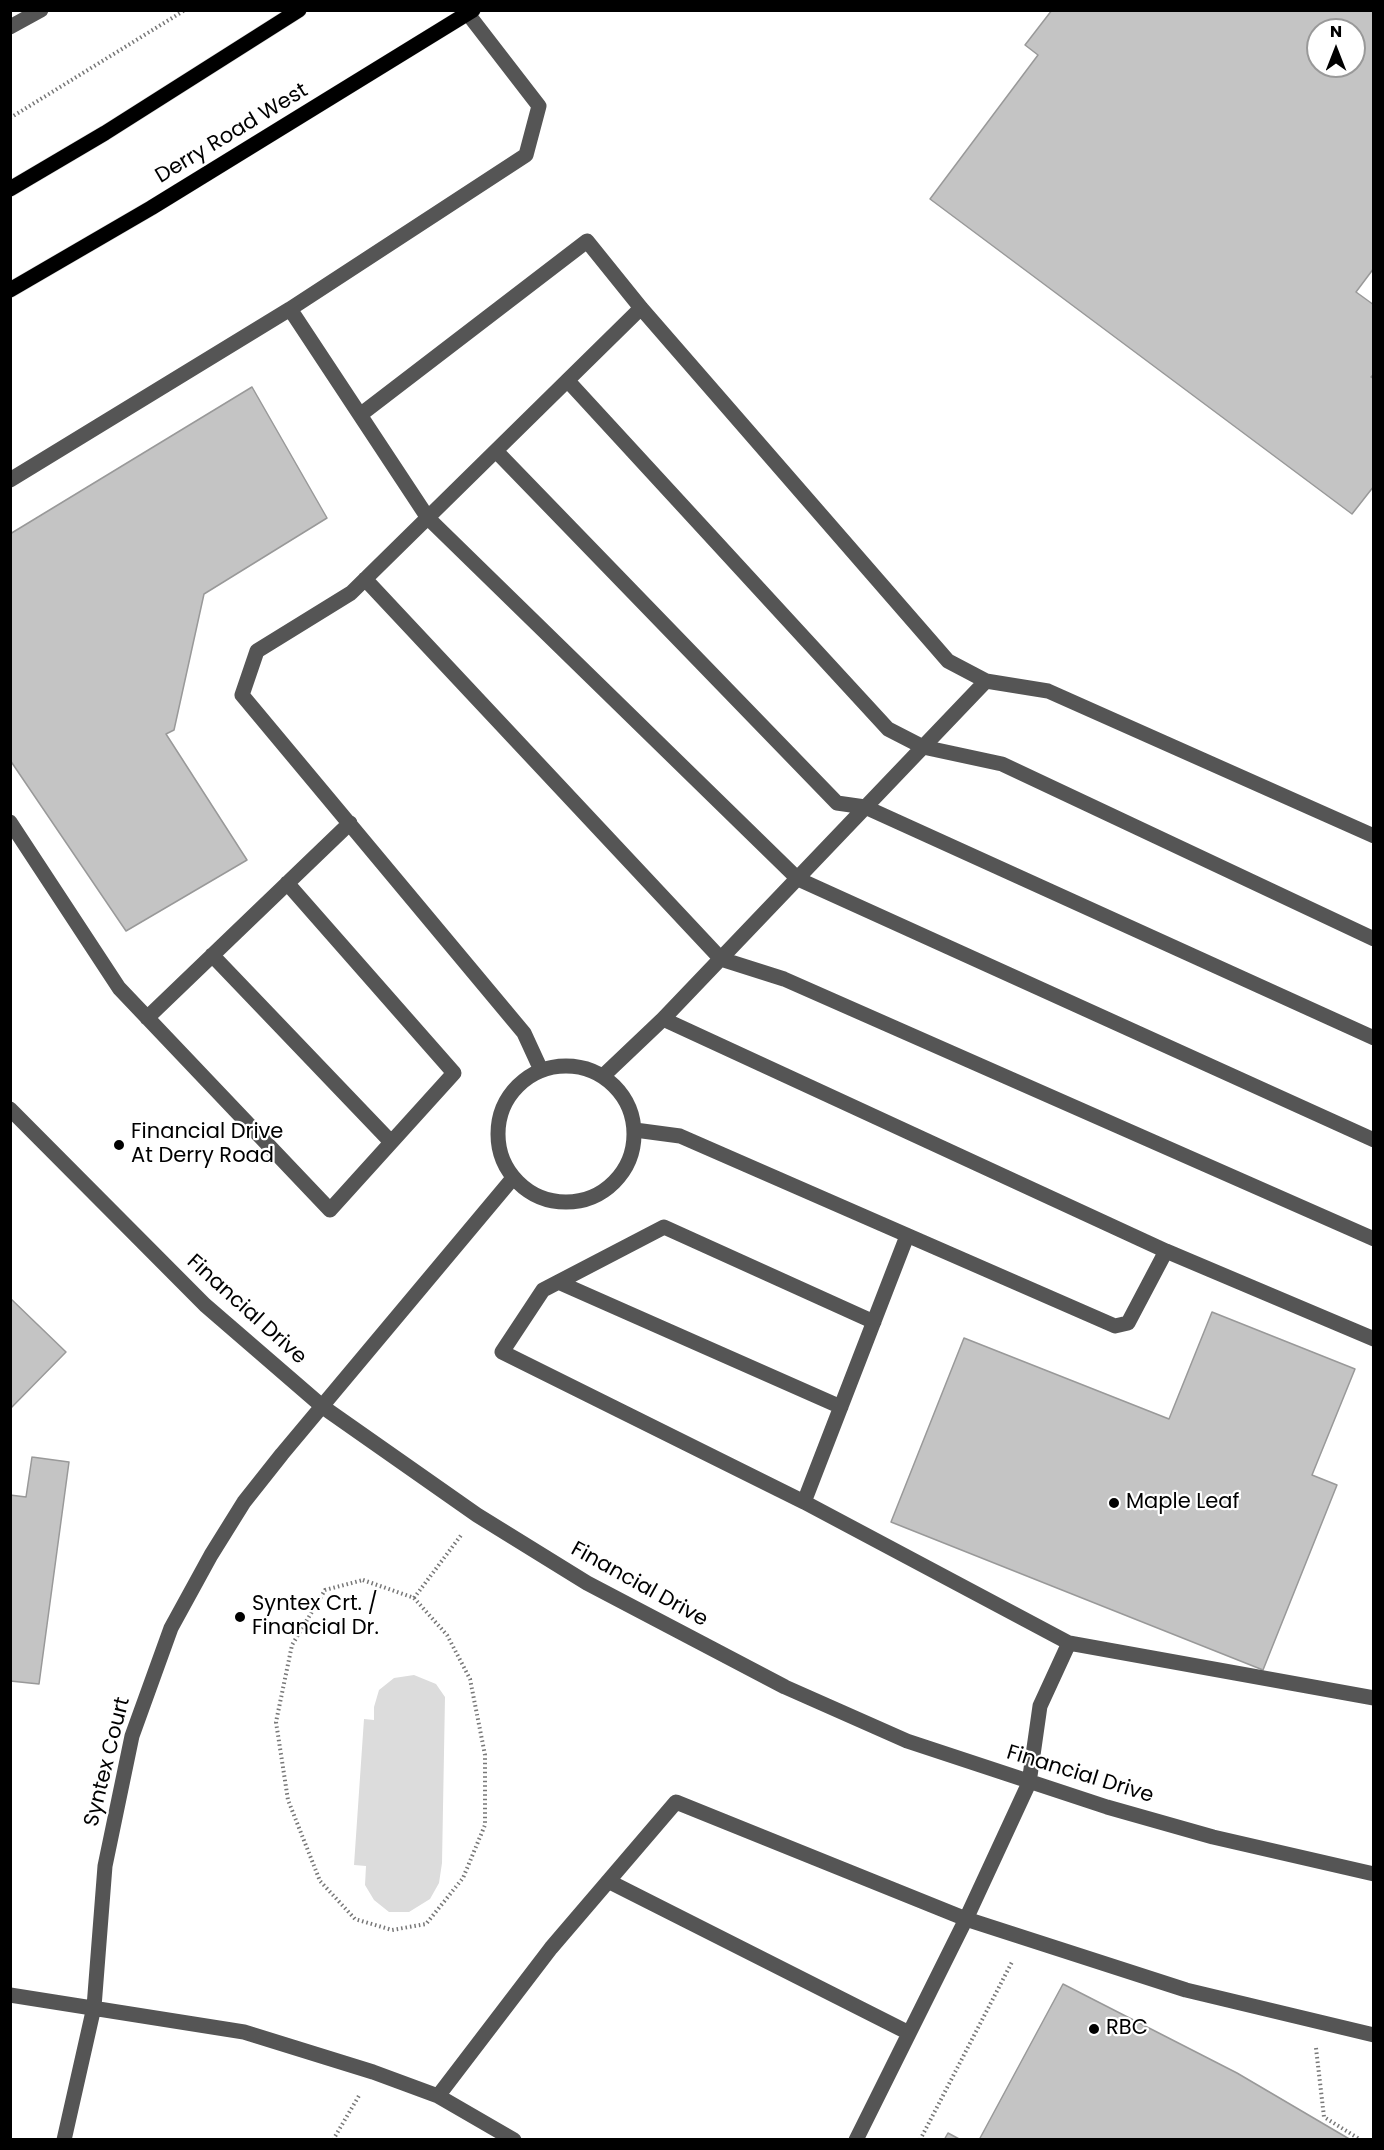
<!DOCTYPE html>
<style>
body{margin:0}
#map{position:relative;width:1384px;height:2150px;overflow:hidden;background:#fff;font-family:Poppins,sans-serif}
canvas{display:block}
.frame{position:absolute;inset:0;border:12px solid #000;pointer-events:none}
.north{position:absolute;left:1306px;top:18px;width:60px;height:60px;box-sizing:border-box;background:#fff;border:2px solid #999;border-radius:50%;rotate:0deg;font-size:16px;font-weight:700;line-height:24px;text-align:center;color:#000}
.north::after{content:'';display:block;margin:auto;width:21px;height:27px;background:#000;clip-path:polygon(50% 0,100% 100%,50% 72%,0 100%)}
</style>
<div id="map">
<canvas width="1384" height="2150"></canvas>
<div class="frame"></div>
<div class="north">N</div>
</div>
<script>
const g = document.querySelector('canvas').getContext('2d');
g.lineJoin = 'round';
function fill(path, color) { g.fillStyle = color; g.fill(path, 'evenodd'); }
const toPath = rows => new Path2D(rows.map(r => 'M' + r).join(''));
function stroke(path, color, width, dash) { g.strokeStyle = color; g.lineWidth = width; g.lineCap = dash ? 'butt' : 'round'; g.setLineDash(dash || []); g.stroke(path); }
function label(font, color, halo, rows, align = 'center') {
  g.font = font + ' Poppins,sans-serif'; g.lineWidth = 4.5; g.setLineDash([]); g.textBaseline = 'middle'; g.strokeStyle = halo; g.fillStyle = color; for (const [text, x, y, turn = 0] of rows) {
    g.save(); g.translate(x, y); g.rotate((+turn || 0) * Math.PI / 180); g.textAlign = isNaN(turn) ? turn : align; if (halo) g.strokeText(text, 0, 0); g.fillText(text, 0, 0); g.restore();
  }
}
const green = toPath([
 [414,1675,436,1684,445,1697,442,1863,439,1883,430,1899,409,1912,389,1912,374,1900,365,1885,366,1866,354,1865,364,1719,374,1720,374,1707,379,1690,394,1678]
]);
const building = toPath([
 [1052,10,1374,10,1374,268,1356,292,1374,305,1374,374,1371,377,1374,379,1374,486,1352,514,930,199,1038,55,1025,45,1052,10],
 [1318,30,1354,30,1354,66,1318,66,1318,30],
 [252,387,327,518,204,594,174,730,166,734,247,860,126,931,10,760,10,534,252,387],
 [10,1298,66,1352,10,1409,10,1298],
 [1212,1312,1355,1369,1312,1475,1337,1485,1263,1670,891,1522,964,1338,1169,1419,1212,1312],
 [32,1457,69,1462,39,1684,10,1681,10,1495,26,1497,32,1457],
 [1063,1984,1237,2073,1351,2140,979,2140,1063,1984],
 [948,2133,961,2140,944,2140,948,2133]
]);
const path = toPath([
 [10,118,185,10],
 [363,1580,414,1598,447,1635,470,1679,485,1755,485,1825,463,1878,426,1924,392,1930,355,1919,320,1881,288,1800,276,1722,292,1645,325,1590,363,1580],
 [414,1598,462,1534],
 [1316,2048,1324,2117,1361,2140],
 [333,2140,360,2094],
 [920,2140,1012,1962]
]);
const minor = toPath([
 [10,27,41,10],
 [290,309,428,518,798,879,1374,1140],
 [568,381,888,729,923,747,1002,764,1374,939],
 [360,415,587,241,641,308,948,661,986,681,1048,691,1374,836],
 [496,451,837,803,865,807,1374,1038],
 [10,480,290,309,526,155,539,106,468,14],
 [365,579,721,959,784,979,1374,1239],
 [10,822,119,988,330,1210,454,1073,287,883],
 [212,955,391,1142],
 [147,1018,350,823],
 [663,1019,1166,1251,1374,1339],
 '498 1134a68 68 0 1 1 136 0a68 68 0 1 1-136 0Z',
 [541,1070,524,1033,242,695,257,651,351,593,641,308],
 [603,1076,663,1019,986,681],
 [10,1109,205,1305,323,1407,477,1515,587,1583,785,1687,907,1741,1107,1807,1213,1837,1374,1874],
 [635,1130,680,1136,1115,1326,1128,1323,1166,1251],
 [558,1282,841,1407],
 [874,1322,664,1227,543,1290,502,1352,804,1502,1069,1643,1374,1698],
 [804,1502,907,1236],
 [1069,1643,1040,1706,1029,1783,966,1919,1186,1990,1374,2035],
 [608,1881,909,2033],
 [10,1995,244,2032,373,2072,438,2096,514,2140],
 [438,2096,551,1948,676,1802,966,1919,856,2140],
 [64,2140,94,2007,105,1866,132,1736,171,1628,211,1555,244,1502,282,1454,513,1178]
]);
const major = toPath([
 [10,189,105,133,299,10],
 [10,290,151,208,473,10]
]);
const markers = [
 [119,1145,6,"#000"],
 [1114,1503,6,"#000"],
 [240,1617,6,"#000"],
 [1094,2029,6,"#000"]
];
const streetNames = [
 ["Derry Road West",232,134,-31],
 ["Financial Drive",246,1310,42],
 ["Financial Drive",639,1585,29],
 ["Syntex Court",108,1762,-76],
 ["Financial Drive",1080,1775,17]
];
const poiNames = [
 ["Financial Drive",131,1133],
 ["At Derry Road",131,1157],
 ["Maple Leaf",1126,1503],
 ["Syntex Crt. /",252,1605],
 ["Financial Dr.",252,1629],
 ["RBC",1106,2029]
];
fill(green, '#dcdcdc');
fill(building, '#c4c4c4');
stroke(building, '#999', 1.5);
stroke(major, '#dbdbdb', 16);
stroke(path, '#777', 4, [1.5, 3]);
stroke(minor, '#555', 15);
stroke(major, '#000', 15);
for (const [x, y, r, color] of markers) { const dot = new Path2D(); dot.arc(x, y, r, 0, 2 * Math.PI); g.fillStyle = color; g.fill(dot); stroke(dot, '#fff', 2); }
label('21px', '#000', '#fff', streetNames);
label('21px', '#000', '#fff', poiNames, 'left');
</script>
